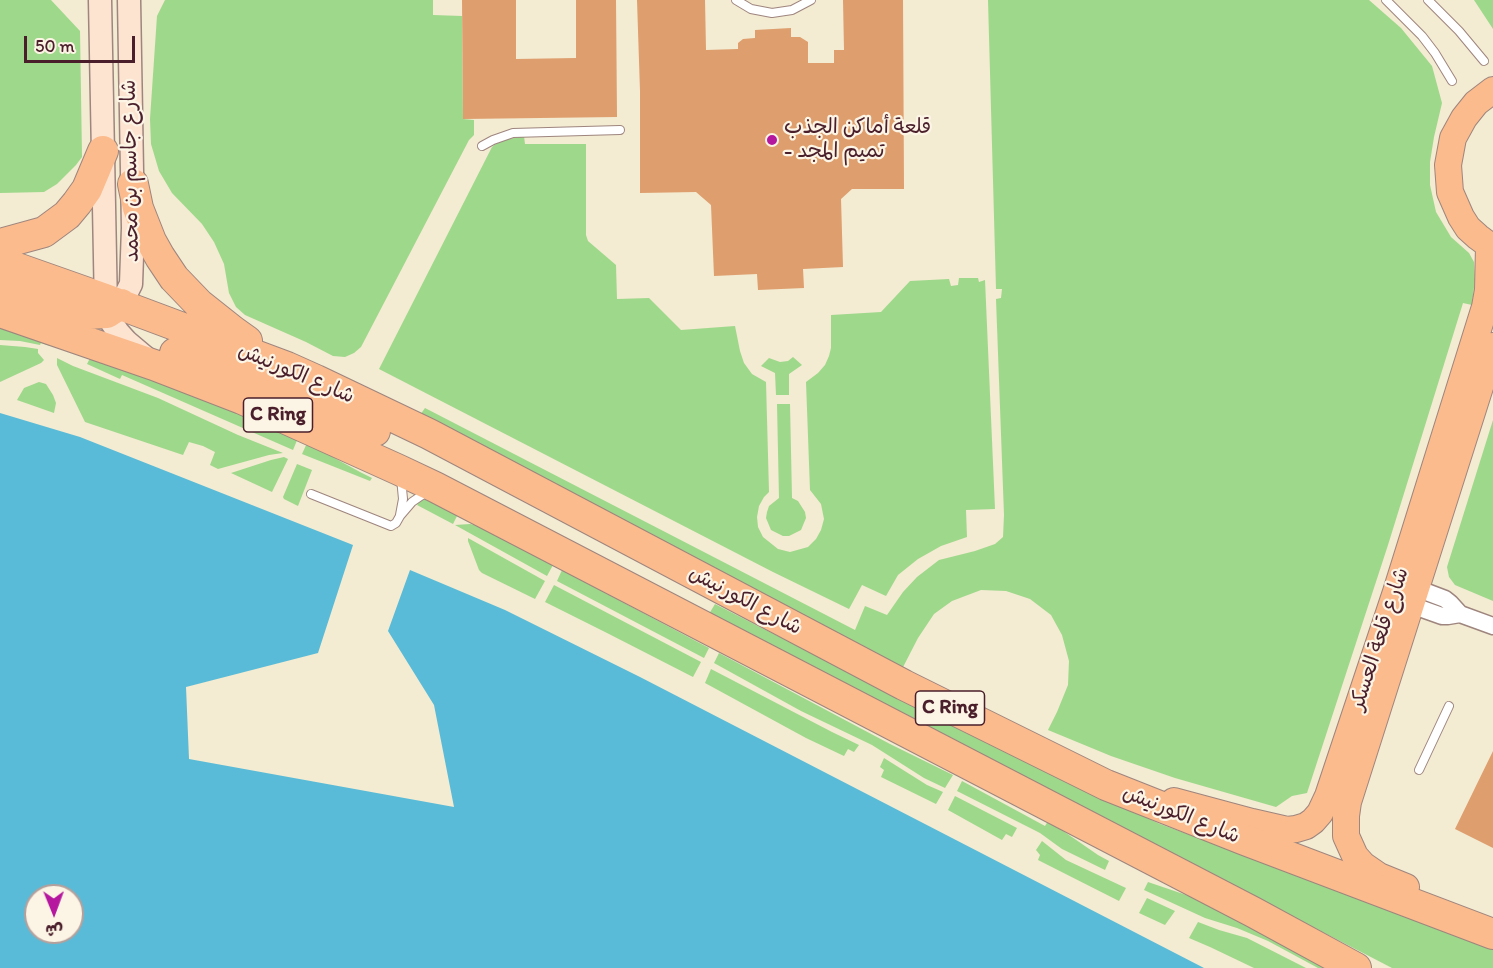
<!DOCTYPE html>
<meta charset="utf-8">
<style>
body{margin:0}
#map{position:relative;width:1493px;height:968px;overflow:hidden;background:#f3ebd2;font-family:Itim,"Playpen Sans Arabic",sans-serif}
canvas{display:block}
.north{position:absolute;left:24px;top:884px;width:60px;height:60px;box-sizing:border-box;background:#fcf5e5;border:2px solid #b59f9b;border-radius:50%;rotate:179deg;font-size:16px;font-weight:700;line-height:24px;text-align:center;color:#4a1f2b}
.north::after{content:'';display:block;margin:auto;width:21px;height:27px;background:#b5179e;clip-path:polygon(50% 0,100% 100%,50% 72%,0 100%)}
.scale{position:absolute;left:24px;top:36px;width:111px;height:27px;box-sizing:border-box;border:3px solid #4a1f2b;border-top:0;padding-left:8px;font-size:18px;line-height:21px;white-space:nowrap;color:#4a1f2b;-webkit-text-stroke:4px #fcf5e5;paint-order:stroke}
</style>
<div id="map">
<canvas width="1493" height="968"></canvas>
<div class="north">ش</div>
<div class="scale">50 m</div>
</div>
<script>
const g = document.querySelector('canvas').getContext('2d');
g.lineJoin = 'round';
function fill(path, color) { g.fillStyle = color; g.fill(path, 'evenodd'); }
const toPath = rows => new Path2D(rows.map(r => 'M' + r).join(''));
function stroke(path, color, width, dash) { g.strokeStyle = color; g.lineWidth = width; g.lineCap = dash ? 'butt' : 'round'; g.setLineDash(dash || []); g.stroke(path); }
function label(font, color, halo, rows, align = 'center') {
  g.font = font + ' Itim,"Playpen Sans Arabic",sans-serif'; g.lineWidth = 4.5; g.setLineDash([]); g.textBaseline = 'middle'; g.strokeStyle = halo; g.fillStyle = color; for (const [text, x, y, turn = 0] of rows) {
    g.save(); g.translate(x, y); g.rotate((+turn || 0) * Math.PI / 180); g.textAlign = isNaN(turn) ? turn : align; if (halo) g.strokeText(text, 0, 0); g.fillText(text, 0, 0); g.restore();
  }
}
const green = toPath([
 [0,0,51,0,80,31,82,157,76,165,57,184,44,192,0,193],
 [165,0,433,0,433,15,462,16,463,119,474,120,474,135,469,140,361,347,354,353,345,357,333,356,306,342,245,315,236,307,229,293,224,264,214,242,202,224,172,193,159,171,151,144,150,119,157,16],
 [988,0,1369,0,1401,28,1432,66,1442,103,1434,137,1430,162,1430,185,1436,212,1451,237,1469,253,1474,262,1475,279,1472,305,1463,303,1388,545,1307,793,1292,796,1276,807,1175,778,1111,756,1048,730,1057,712,1068,685,1069,661,1062,635,1051,615,1030,599,1006,591,981,590,952,601,934,614,918,638,901,671,420,415,425,408,855,630,865,606,887,615,903,592,917,577,939,560,975,551,995,544,1003,537,1004,515,996,299,1001,298,1002,289,996,289],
 [1474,0,1493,0,1493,29],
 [524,136,525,144,586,144,586,235,588,241,616,265,617,299,649,298,681,330,735,326,740,351,744,363,752,374,766,382,769,492,764,497,759,506,757,517,758,527,763,537,778,549,790,552,808,547,816,539,821,530,824,519,821,504,810,490,806,382,818,373,825,365,829,356,831,348,831,315,881,312,910,281,949,279,951,286,958,285,959,278,978,278,979,282,985,280,995,509,966,510,967,537,941,546,918,559,898,575,886,596,862,585,849,609,773,572,379,369,492,147,499,141],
 [0,325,52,341,50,346,41,343,40,345,20,341,0,340],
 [0,345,25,347,38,349,38,353,44,360,41,363,0,382],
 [100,357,298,438,293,450,122,375,120,379,87,364,90,358],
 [793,357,802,365,789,374,789,395,776,395,775,373,761,366,769,358,780,362,788,361],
 [57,358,73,366,158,398,238,435,283,453,269,455,218,469,210,465,215,452,203,446,189,442,183,455,85,422,57,365],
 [39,382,46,384,53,395,56,403,54,413,17,400,24,388],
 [777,404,790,404,792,498,798,501,805,512,806,518,801,530,789,536,783,536,771,530,766,518,767,512,769,506,779,498],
 [1493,420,1493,601,1455,585,1449,577,1447,567],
 [307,443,360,472,372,478,370,481,302,454],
 [284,457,288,459,272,492,231,473,271,460],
 [297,464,312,470,298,506,284,499,283,497],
 [429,498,460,510,453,524,417,505,420,501],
 [470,524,475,525,553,565,547,576,455,525],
 [468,538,545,581,535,599,482,573,479,570,468,541],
 [562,570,709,648,704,658,557,581],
 [554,585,701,662,693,677,609,634,545,602],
 [715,604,879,688,1114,803,1160,824,1493,946,1493,968,1392,968,709,614],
 [719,653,890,744,953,775,945,788,924,778,872,745,801,711,714,663],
 [711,669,832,732,859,745,854,752,848,749,844,756,806,738,705,683],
 [884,758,927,785,943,792,936,804,881,777,884,770,880,767],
 [962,781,1045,826,1048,821,1053,824,1098,855,1109,861,1105,870,1062,849,1040,833,957,791],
 [955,796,1017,828,1012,837,1006,834,1002,840,948,810],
 [1042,841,1066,860,1126,888,1119,901,1038,860,1040,855,1036,850],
 [1148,882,1195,898,1334,968,1318,968,1268,941,1237,928,1205,918,1144,890],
 [1147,898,1175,911,1165,925,1139,913],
 [1198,922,1219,930,1247,938,1306,968,1254,968,1210,947,1189,938]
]);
const water = toPath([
 [0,413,80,437,353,545,318,653,186,687,189,759,454,807,434,705,388,631,410,570,505,610,640,677,1204,968,0,968],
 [36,896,72,896,72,932,36,932]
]);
const building = toPath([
 [462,0,516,0,516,59,576,58,576,0,616,0,617,117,463,119],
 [637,0,705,0,706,50,738,49,738,43,743,39,755,38,755,30,791,28,791,37,800,37,808,42,808,63,834,63,834,50,844,50,843,0,903,0,904,189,852,189,841,199,843,267,803,269,804,288,758,290,757,274,714,276,711,205,696,192,640,193,640,91],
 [1493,751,1493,848,1455,829]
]);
const lane = toPath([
 [736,0,751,9,772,13,792,10,811,0],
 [1386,0,1422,36,1435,53,1452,81],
 [1428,0,1459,31,1484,61],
 [482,146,493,140,513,133,620,130],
 [311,494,391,526,396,523,400,516,412,502,428,491],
 [400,515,403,499,401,478],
 [1419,770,1449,706]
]);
const street = toPath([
 [1416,588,1445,599,1450,603,1460,614],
 [1411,605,1442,616,1448,616,1460,614,1493,626]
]);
const secondary = toPath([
 [100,0,106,309,112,323,118,332,127,342,146,358],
 [121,304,131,284,133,228,129,0]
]);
const primary = toPath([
 [1493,90,1476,103,1464,118,1453,138,1448,165,1450,192,1461,217,1468,228,1478,237,1493,248],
 [1174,801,1252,822,1287,830,1296,829,1306,826,1313,821,1320,813,1328,796,1396,592,1485,307,1488,290,1489,246],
 [1406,887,1379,876,1363,865,1355,856,1346,836,1346,816,1348,802,1493,346]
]);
const highway = toPath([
 [133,184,138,208,151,241,160,257,174,278,199,304,233,331,247,341],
 [0,244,44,232,67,215,77,203,87,189,103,151],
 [0,262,105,299,287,367,316,380,429,434,904,685,1106,785,1245,840,1493,934],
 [0,287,67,310,84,314,107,313,121,304],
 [0,312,154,365,242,399,399,470,435,487,1253,912,1356,968],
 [174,372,174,359,175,353,180,350,187,349,194,350,259,378,375,431]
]);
const markers = [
 [772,140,6,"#b5179e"]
];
const shields = [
 [278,415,69],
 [950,708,69]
];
const shieldNames = [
 ["C Ring",278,415],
 ["C Ring",950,708]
];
const poiNames = [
 ["قلعة أماكن الجذب",784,128],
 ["- تميم المجد",784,152]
];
const streetNames = [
 ["شارع جاسم بن محمد",131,171,-91],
 ["شارع الكورنيش",296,374,23],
 ["شارع الكورنيش",745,601,28],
 ["شارع قلعة العسكر",1380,639,-72],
 ["شارع الكورنيش",1181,815,22]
];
fill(green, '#9ed88b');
fill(water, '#59bbd7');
fill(building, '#de9e6d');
stroke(lane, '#9e857e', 10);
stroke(street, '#9e857e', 19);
stroke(secondary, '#9e857e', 25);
stroke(primary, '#9e857e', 28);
stroke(highway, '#9e857e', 32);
stroke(lane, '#fff', 8);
stroke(street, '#fff', 16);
stroke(secondary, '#fde4d1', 22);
stroke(primary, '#fbbb8c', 26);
stroke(highway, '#fbbb8c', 30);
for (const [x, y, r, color] of markers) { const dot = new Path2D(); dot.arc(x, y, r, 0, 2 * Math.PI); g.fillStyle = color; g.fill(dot); stroke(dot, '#fcf5e5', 2); }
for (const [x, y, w] of shields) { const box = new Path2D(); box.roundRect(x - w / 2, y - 17, w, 34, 4.5); g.fillStyle = '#fcf5e5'; g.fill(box); stroke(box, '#4a1f2b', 1.5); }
label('bold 20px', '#4a1f2b', null, shieldNames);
label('21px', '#4a1f2b', '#fcf5e5', poiNames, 'left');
label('21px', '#4a1f2b', '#fcf5e5', streetNames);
</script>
